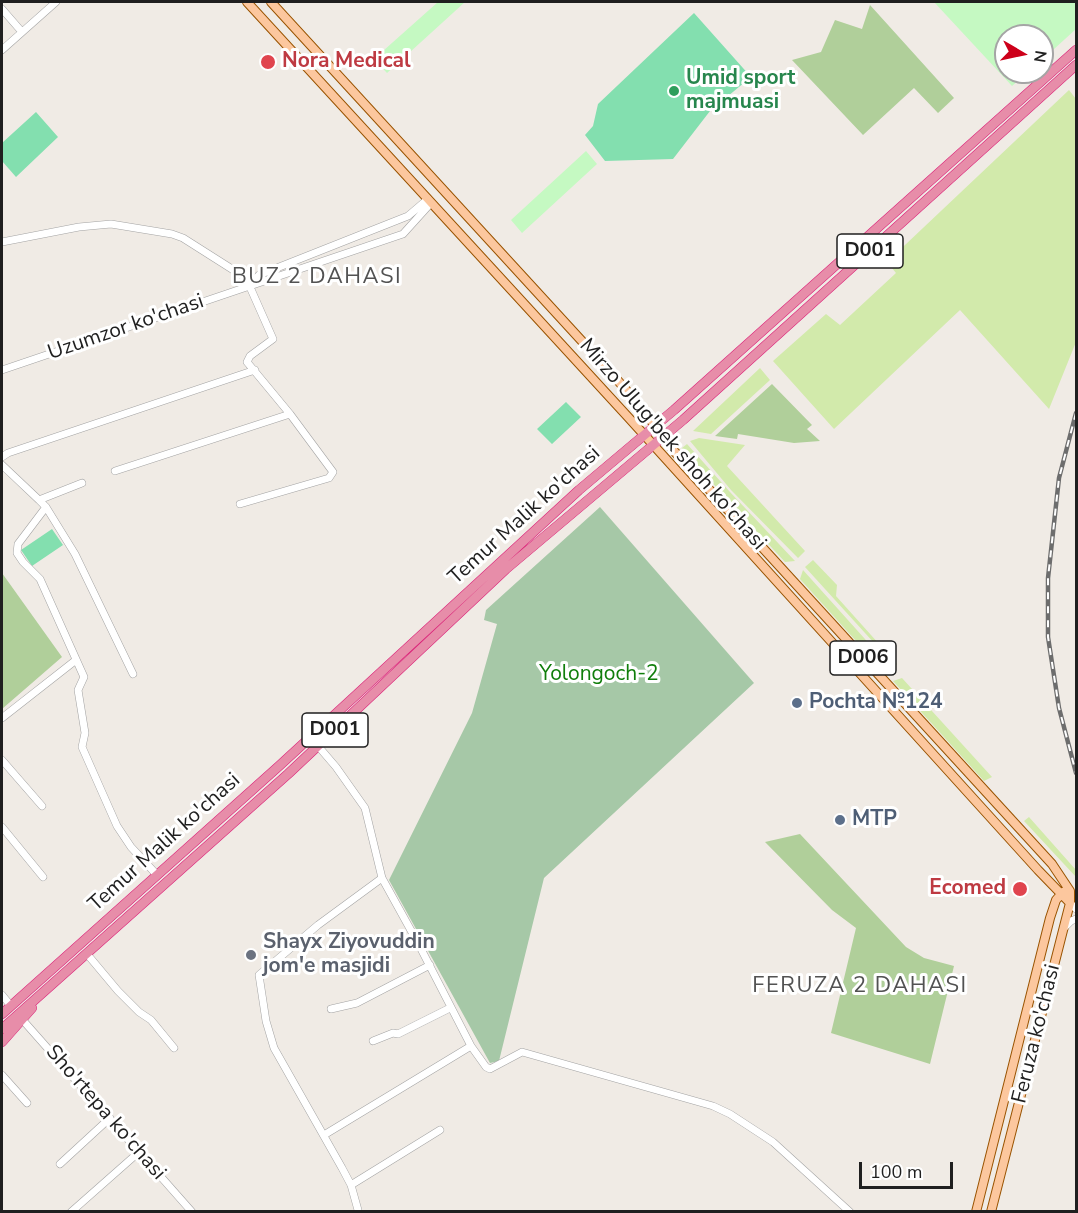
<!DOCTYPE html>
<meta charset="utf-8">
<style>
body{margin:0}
#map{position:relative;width:1078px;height:1213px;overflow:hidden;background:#f0ebe5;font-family:"Nunito Sans",sans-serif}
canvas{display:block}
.frame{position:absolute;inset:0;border:3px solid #1f1f1f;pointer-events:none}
.north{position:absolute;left:994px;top:24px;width:60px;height:60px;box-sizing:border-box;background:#fff;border:2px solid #a5a5a5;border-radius:50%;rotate:99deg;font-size:16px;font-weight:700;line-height:24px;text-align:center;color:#1f1f1f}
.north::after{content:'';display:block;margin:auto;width:21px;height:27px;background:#cd001a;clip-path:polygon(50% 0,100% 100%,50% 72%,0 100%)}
.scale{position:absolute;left:859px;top:1162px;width:94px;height:27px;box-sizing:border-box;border:3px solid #1f1f1f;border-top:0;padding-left:8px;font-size:18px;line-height:21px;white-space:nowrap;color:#1f1f1f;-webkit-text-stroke:4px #fff;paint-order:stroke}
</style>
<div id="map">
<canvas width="1078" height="1213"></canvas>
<div class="frame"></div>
<div class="north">N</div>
<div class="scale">100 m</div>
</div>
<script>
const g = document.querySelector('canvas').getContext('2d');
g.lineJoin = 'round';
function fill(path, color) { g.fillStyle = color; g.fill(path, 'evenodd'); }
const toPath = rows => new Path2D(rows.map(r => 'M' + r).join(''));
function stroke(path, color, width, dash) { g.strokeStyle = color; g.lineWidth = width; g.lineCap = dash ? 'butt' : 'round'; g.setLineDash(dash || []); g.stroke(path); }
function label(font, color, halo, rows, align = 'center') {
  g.font = font + ' "Nunito Sans",sans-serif'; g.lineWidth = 6; g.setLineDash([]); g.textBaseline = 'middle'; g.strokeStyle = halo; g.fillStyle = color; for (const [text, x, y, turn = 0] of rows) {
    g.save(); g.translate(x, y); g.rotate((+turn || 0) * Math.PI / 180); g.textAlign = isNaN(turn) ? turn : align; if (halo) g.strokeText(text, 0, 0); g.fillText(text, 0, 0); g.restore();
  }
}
const grass = toPath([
 [1069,90,1076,99,1076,342,1049,409,960,310,834,429,773,361,826,314,840,325,896,273,887,262],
 [760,368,770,380,711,434,693,431],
 [699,438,745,445,727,466,805,551,798,558,731,490,690,441],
 [687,444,730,492,795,561,785,562,723,495,682,448],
 [813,560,837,585,836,596,897,664,895,666,805,567],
 [803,570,891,668,885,673,800,579],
 [902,678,992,777,984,781,893,681],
 [1029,817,1076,870,1076,877,1024,821]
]);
const forest = toPath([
 [870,5,954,98,938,113,914,88,863,135,792,60,821,52,835,20,862,29],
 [772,384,812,425,807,429,820,441,794,443,738,434,737,439,715,436],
 [2,573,62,657,2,709],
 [800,834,906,947,924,958,954,966,930,1064,831,1033,856,928,832,910,765,842]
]);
const cemetery = toPath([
 [600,507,754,683,544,878,499,1061,490,1063,389,880,472,713,497,624,484,620,486,610]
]);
const park = toPath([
 [438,2,465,2,387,73,374,59],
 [934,2,1076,2,1076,29,1042,60,1042,36,1006,36,1006,72,1028,72,1012,86],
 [586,151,597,164,522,233,511,220]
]);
const pitch = toPath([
 [694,13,751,77,710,111,673,159,605,161,585,135,593,126,598,104],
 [36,112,58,137,16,177,2,161,2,143],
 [566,402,581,417,552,444,537,429],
 [52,529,63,545,32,566,21,550]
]);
const minor = toPath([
 [2,9,22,32],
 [2,50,56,2],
 [2,242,79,227,111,224,172,234,183,238,246,278,273,339,250,356,247,362,290,414,333,472,329,478,240,504],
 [250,285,259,275,408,216,428,199],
 [2,370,403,234,431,203],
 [2,457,8,453,255,370],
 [2,465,39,500,82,483],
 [115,471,290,414],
 [39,500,46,507,75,554,133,674],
 [46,507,18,544,17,553,23,562,40,579,84,677,78,690,85,733,82,747,117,826,131,847,157,875],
 [2,718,76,660],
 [318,746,336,767,365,808,382,878,419,945,471,1046,486,1067,490,1069,522,1052,713,1106,730,1114,773,1142,850,1212],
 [2,760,42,806],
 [2,827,43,877],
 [1070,903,1076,909],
 [1064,928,1071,921,1076,919],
 [87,954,118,991,139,1012,151,1020,174,1048],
 [2,995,11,1006],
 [331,1009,357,1003,430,965],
 [20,1017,192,1212],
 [373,1041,393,1033,398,1034,450,1008],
 [2,1075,27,1103],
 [324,1135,471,1046],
 [60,1164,110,1118],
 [351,1185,440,1130],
 [358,1210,351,1185,342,1168,274,1048,266,1021,259,975,318,925,382,878],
 [71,1212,139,1152]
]);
const major = toPath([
 [247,2,628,417,1038,870,1070,903],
 [271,2,613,375,640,406,674,451,1052,864,1070,891,1070,903,991,1212],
 [976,1212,1050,918,1056,900,1063,892]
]);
const highway = toPath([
 [2,1014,279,766,579,490,674,410,1076,50],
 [2,1029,288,774,506,569,683,420,1076,65],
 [2,1042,32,1008]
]);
const rail = toPath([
 [1076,413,1059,478,1048,578,1048,637,1059,708,1076,773]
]);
const markers = [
 [268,62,8,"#e0444e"],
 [674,91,6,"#2e9e5b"],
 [797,703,6,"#5c6f8a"],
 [840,820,6,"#5c6f8a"],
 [1020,889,8,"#e0444e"],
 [251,955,6,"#6b7280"]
];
const shields = [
 [870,251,66],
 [863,658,66],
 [335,730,66]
];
const shieldNames = [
 ["D001",870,251],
 ["D006",863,658],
 ["D001",335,730]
];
const healthNames = [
 ["Nora Medical",282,62],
 ["Ecomed",1006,889,"right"]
];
const leisureNames = [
 ["Umid sport",686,79],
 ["majmuasi",686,103]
];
const streetNames = [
 ["Uzumzor ko'chasi",126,328,-19],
 ["Mirzo Ulug'bek shoh ko'chasi",672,445,49],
 ["Temur Malik ko'chasi",525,516,-42],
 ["Temur Malik ko'chasi",165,843,-42],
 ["Feruza ko'chasi",1037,1034,-76],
 ["Sho'rtepa ko'chasi",105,1113,49]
];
const parkNames = [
 ["Yolongoch-2",599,675]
];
const serviceNames = [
 ["Pochta №124",809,703],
 ["MTP",852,820]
];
const worshipNames = [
 ["Shayx Ziyovuddin",263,943],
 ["jom'e masjidi",263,967]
];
const neighbourhoodNames = [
 ["BUZ 2 DAHASI",317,278],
 ["FERUZA 2 DAHASI",860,987]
];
fill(grass, '#d2eaab');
fill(forest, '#b0cf9a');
fill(cemetery, '#a6c8a7');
fill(park, '#c5f9c2');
fill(pitch, '#83dfaf');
stroke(minor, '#a3a3a3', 8);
stroke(major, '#995300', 10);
stroke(highway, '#db247a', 10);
stroke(minor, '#fff', 7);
stroke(major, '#fcc79e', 8);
stroke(highway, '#e78da9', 9);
stroke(rail, '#6d6d6d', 4.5);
stroke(rail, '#fff', 2, [7]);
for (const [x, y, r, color] of markers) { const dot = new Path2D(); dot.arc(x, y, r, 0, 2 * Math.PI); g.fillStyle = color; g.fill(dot); stroke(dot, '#fff', 2); }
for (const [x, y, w] of shields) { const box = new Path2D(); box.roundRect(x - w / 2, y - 17, w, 34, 4.5); g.fillStyle = '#fff'; g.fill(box); stroke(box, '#1f1f1f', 1.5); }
label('bold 20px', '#1f1f1f', null, shieldNames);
label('bold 21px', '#be3a42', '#fff', healthNames, 'left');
label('bold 21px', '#27864d', '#fff', leisureNames, 'left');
label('21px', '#1f1f1f', '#fff', streetNames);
label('21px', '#107e0b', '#fff', parkNames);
label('bold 21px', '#4e5e75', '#fff', serviceNames, 'left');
label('bold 21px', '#5b616d', '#fff', worshipNames, 'left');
g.letterSpacing = '1.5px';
label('22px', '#525252', '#fff', neighbourhoodNames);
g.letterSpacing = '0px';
</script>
